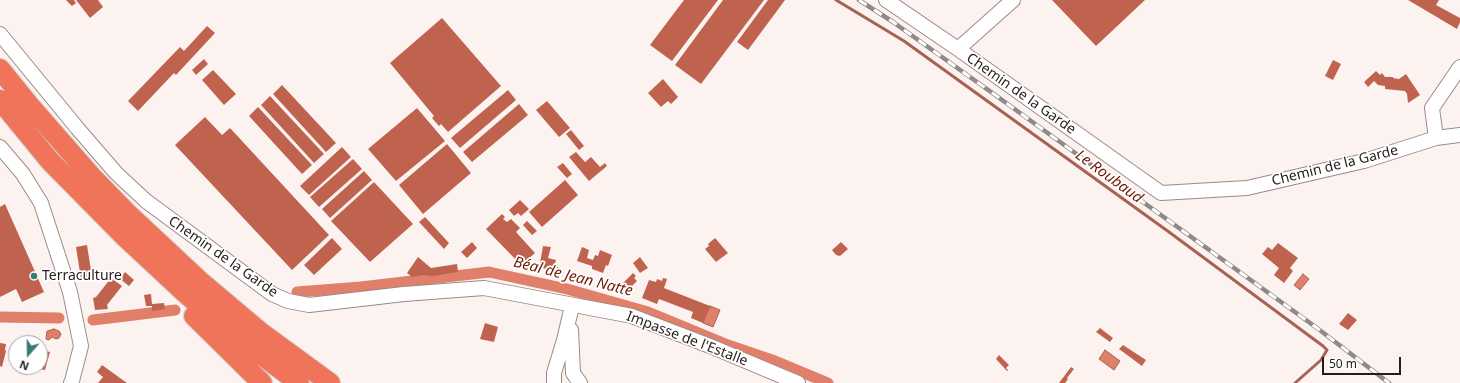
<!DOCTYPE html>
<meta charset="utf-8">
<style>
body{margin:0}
#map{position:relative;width:1460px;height:383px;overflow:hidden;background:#fcf3f1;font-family:"Noto Sans",sans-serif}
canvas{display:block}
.north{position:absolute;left:8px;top:335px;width:40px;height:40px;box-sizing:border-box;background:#fff;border:1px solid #a8a5a4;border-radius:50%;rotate:200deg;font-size:11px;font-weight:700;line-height:16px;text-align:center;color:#251d1b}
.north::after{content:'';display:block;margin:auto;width:14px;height:18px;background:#367c73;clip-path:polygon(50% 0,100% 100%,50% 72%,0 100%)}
.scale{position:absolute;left:1322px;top:357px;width:79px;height:18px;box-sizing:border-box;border:2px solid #251d1b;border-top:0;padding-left:5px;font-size:12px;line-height:14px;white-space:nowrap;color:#251d1b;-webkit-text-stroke:3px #fff;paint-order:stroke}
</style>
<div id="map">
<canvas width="1460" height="383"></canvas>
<div class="north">N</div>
<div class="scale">50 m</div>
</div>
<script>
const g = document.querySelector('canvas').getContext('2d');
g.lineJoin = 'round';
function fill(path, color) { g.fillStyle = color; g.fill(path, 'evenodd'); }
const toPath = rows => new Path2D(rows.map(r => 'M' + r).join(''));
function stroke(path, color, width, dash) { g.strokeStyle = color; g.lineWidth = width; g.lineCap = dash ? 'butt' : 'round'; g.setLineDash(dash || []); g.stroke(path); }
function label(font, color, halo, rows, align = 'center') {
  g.font = font + ' "Noto Sans",sans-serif'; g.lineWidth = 3.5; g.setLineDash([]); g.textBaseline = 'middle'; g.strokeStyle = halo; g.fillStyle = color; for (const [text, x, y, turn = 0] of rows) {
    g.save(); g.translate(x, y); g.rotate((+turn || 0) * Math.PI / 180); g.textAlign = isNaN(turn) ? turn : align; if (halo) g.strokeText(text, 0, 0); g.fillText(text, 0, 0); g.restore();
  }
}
const water = toPath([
 [1303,274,1309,279,1300,290,1294,285,1303,274],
 [710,306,720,310,713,327,703,323,710,306],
 [54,329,59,331,61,334,59,338,56,339,52,337,49,340,46,339,47,331,54,329],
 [1105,350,1120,361,1114,370,1099,359,1105,350]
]);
const stream = toPath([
 [836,0,904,41,1169,232,1323,346,1327,350,1321,360,1295,383]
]);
const canal = toPath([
 [297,292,361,287,489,272,567,289,648,312,728,345,775,361,828,383],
 [0,317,59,318],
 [93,320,175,310]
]);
const building = toPath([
 [66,0,74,0,76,3,72,6],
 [76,0,98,0,103,7,90,18],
 [684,0,718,0,672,61,650,45],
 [723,0,764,0,701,84,675,65],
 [768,0,785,0,748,50,737,42],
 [1052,0,1145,0,1096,46],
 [1408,0,1439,0,1436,5,1460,18,1460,22,1457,29],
 [442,18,501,86,448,132,441,124,439,126,432,118,434,116,390,63],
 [207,26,215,33,176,75,174,73,138,111,128,101,180,47,184,51],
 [204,59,208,64,196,75,192,70],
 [1333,60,1341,64,1333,80,1325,76],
 [213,70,236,94,224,105,202,80],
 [1376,71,1380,75,1382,73,1385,77,1393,77,1393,78,1399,79,1406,74,1420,95,1408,103,1407,94,1405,91,1385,89,1385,86,1378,85,1374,81,1368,87,1364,82],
 [663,79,678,97,671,104,668,101,661,107,648,93],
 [282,85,336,143,326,152,273,94],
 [508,90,516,100,460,148,451,138],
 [270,96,324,154,314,163,261,105],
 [547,101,570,128,559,137,536,110],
 [519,104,528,115,472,162,463,152],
 [258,107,312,165,302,174,249,116],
 [417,108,445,141,396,181,368,149],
 [205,117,222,135,230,128,329,235,292,270,175,145],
 [571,130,584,146,579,150,566,134],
 [447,144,471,173,423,214,399,185],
 [342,147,351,157,309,195,300,186],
 [576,152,585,162,591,157,600,167,605,163,607,166,589,181,569,157],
 [353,159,362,169,319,207,310,197],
 [563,163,572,174,567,178,557,167],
 [364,171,372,180,330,218,322,209],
 [565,180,578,195,542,227,529,212],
 [374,182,413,224,370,262,331,221],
 [520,200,529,209,521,216,518,213,514,216,509,210],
 [5,204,44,292,22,302,16,289,0,297,0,207],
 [502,214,505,217,503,219,507,222,511,219,520,228,516,232,535,253,521,265,486,229],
 [425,217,449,243,444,249,419,222],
 [527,221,537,231,532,235,523,225],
 [332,238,342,249,314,275,304,265],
 [715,238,728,253,716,262,705,249,709,246,708,244],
 [472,242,477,248,467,258,461,252],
 [841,242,848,249,840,256,836,255,832,250],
 [1278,243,1298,258,1290,268,1293,271,1284,283,1274,275,1279,268,1262,254,1268,247,1272,250],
 [87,245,92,277,81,279,76,247],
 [543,246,551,247,548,258,556,260,554,266,560,268,557,274,541,267,540,263],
 [582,247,589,250,587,258,593,260,595,255,598,256,600,250,612,255,608,266,606,265,603,273,592,269,592,266,577,261],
 [418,257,431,268,457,264,458,272,433,276,423,275,412,277,407,273],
 [640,257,648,268,640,273,633,263],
 [125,272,134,280,129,286,120,279],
 [633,273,636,276,634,278,637,281,629,289,623,283],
 [111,278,122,286,107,305,108,309,95,310,93,298,96,297],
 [663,278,667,279,664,288,710,306,703,323,691,318,693,312,659,299,657,304,642,298,649,280,656,282,657,279,662,281],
 [151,294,152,304,164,303,165,309,152,311,152,306,146,306,144,295],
 [1348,313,1357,320,1348,330,1339,324],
 [485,323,498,327,494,342,480,339],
 [1100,328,1113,338,1110,342,1096,332],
 [0,343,6,344,5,350,6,351,2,367,0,366],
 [1123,345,1146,360,1142,366,1119,349],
 [40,350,50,352,45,370,34,368,40,367],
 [999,355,1009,365,1006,368,1008,370,1007,371,996,359],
 [102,365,127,383,98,383,103,377,97,372],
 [1071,367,1074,369,1067,378,1068,379,1065,383,1059,383]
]);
const minor = toPath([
 [886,0,958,49,1161,193,1247,188,1364,161,1436,138,1460,135],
 [0,34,78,129,116,173,146,201,272,294,288,301,309,305,404,294,484,288,632,316,710,346,798,383],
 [958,49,1013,0],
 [1436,138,1432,108,1460,67],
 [0,147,23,174,41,203,70,292,81,346,72,381,71,383],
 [571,330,573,373,580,383],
 [554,383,554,373,564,340,572,306]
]);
const highway = toPath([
 [0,69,30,106,93,178,126,212,202,283,259,331,330,383],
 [0,100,50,161,125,237,184,292,236,336,299,383],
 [194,316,262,383]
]);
const rail = toPath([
 [859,0,893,22,991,92,1317,328,1389,383]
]);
const markers = [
 [34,276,4,"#367c73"]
];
const streetNames = [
 ["Chemin de la Garde",1021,94,35],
 ["Chemin de la Garde",1335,166,-14],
 ["Chemin de la Garde",223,257,35],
 ["Impasse de l'Estalle",687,339,21]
];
const poiNames = [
 ["Terraculture",42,276]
];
const waterNames = [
 ["Le Roubaud",1109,177,36],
 ["Béal de Jean Natte",573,277,14]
];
fill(water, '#e0806a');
stroke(water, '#a86252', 1);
stroke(stream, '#a86252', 3);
stroke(canal, '#e0806a', 11);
fill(building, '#c0634e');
stroke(minor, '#9d8984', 16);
stroke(highway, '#d3d2d1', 22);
stroke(minor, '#fff', 14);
stroke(highway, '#ef7459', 20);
stroke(rail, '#918987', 4.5);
stroke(rail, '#fff', 3, [9]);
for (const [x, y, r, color] of markers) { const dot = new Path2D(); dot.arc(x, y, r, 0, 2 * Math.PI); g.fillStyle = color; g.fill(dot); stroke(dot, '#fff', 1.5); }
label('14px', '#251d1b', '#fff', streetNames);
label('14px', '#251d1b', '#fff', poiNames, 'left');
label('italic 15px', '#701a06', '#fff', waterNames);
</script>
